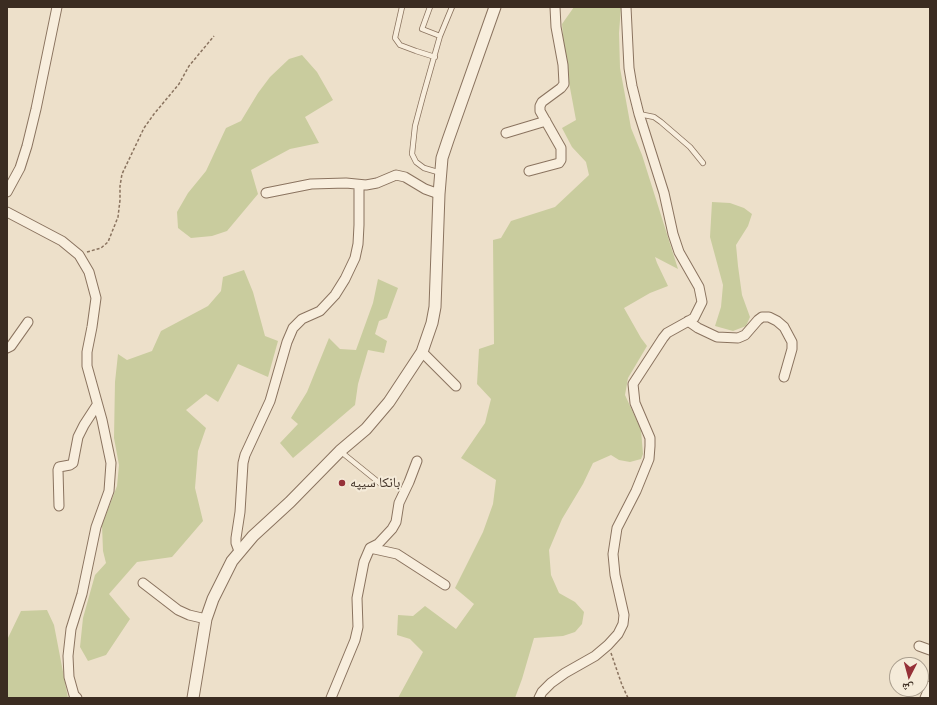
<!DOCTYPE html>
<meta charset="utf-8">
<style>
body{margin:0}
#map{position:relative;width:937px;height:705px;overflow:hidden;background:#ede0ca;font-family:"PT Serif","Noto Naskh Arabic",serif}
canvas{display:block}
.frame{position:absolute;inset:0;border:8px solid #3b2c21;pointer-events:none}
.north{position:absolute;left:889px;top:657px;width:40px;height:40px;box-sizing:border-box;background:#f5ebd9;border:1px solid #ab9f8f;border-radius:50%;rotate:186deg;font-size:11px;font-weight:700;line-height:16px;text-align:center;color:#3b2c21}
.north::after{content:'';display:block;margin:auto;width:14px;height:18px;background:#963138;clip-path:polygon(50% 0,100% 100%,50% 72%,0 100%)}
</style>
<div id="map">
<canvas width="937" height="705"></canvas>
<div class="frame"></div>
<div class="north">ش</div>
</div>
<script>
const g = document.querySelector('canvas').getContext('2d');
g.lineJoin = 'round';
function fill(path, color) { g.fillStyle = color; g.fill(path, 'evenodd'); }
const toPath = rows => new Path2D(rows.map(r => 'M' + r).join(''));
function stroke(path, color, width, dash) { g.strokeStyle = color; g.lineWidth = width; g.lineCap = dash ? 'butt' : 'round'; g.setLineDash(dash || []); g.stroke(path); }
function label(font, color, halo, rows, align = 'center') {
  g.font = font + ' "PT Serif","Noto Naskh Arabic",serif'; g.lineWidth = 4; g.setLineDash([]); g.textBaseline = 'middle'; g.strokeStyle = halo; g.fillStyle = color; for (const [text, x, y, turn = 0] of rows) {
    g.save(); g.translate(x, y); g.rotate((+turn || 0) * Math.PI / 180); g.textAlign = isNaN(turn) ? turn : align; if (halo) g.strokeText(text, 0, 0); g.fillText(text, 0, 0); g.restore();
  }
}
const green = toPath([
 [574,7,621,7,619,33,620,68,631,128,642,155,678,269,655,257,657,263,668,286,650,293,624,308,641,338,647,346,628,378,625,395,641,430,643,454,641,459,630,462,619,460,611,455,593,463,583,484,562,519,549,550,551,575,559,593,575,602,584,612,582,624,575,632,563,636,534,638,522,679,515,698,398,698,423,652,410,639,397,635,398,615,413,616,425,606,456,629,474,604,455,588,483,532,493,504,496,480,461,458,485,423,491,399,477,384,479,349,494,344,493,240,501,238,511,221,555,207,589,175,586,162,572,147,562,128,576,120,565,61,562,24],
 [302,55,317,72,333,100,305,117,319,143,290,149,251,170,258,194,227,231,212,236,191,238,178,228,177,212,188,193,206,171,226,128,241,121,258,93,270,77,289,59],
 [712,202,730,203,744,208,752,214,748,226,736,245,738,266,742,295,750,317,746,326,733,331,715,326,721,307,723,285,710,237],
 [244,270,253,292,265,336,278,341,268,377,238,364,218,402,206,394,186,410,206,428,198,451,195,488,203,521,172,557,137,562,109,594,130,619,106,655,88,661,80,647,83,618,95,575,106,563,103,551,102,525,117,486,119,465,114,438,115,382,118,354,127,360,152,351,161,331,208,306,221,291,223,277],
 [378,279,398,288,387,318,379,321,375,334,387,341,384,353,368,350,358,384,355,405,293,458,280,443,298,424,291,418,307,392,329,338,340,349,356,350,373,303],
 [47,610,54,625,68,698,7,698,7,640,21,611]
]);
const path = toPath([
 [87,252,101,248,108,242,118,217,120,200,120,186,122,174,144,128,154,114,179,84,189,66,214,36],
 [611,653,622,685,628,698]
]);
const service = toPath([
 [402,7,395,38,400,45,416,51,435,57],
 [430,7,422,29,440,36],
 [639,114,654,117,661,122,690,147,703,163],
 [441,173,424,168,416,162,412,154,415,126,423,96,440,36,452,7],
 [340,451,382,485]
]);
const minor = toPath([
 [506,133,546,121],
 [529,171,559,163,561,160,561,148,540,111,540,106,542,102,561,88,564,84,563,65,556,27,555,7],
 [7,192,20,168,27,146,36,109,57,7],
 [266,193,311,184,346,183,366,185,377,183,396,175,405,177,425,189,439,194],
 [7,212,62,241,79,255,89,272,96,298,92,327,87,352,87,366,102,420,111,463,109,491,96,527,82,594,71,629,68,656,69,677,74,695,77,698],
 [688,321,698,328,717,337,738,338,745,335,758,320,762,317,769,317,777,321,784,327,792,342,792,349,784,377],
 [7,348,11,346,28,322],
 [422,352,456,386],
 [59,506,58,470,59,467,70,465,73,463,78,437,84,425,97,405],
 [370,548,397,554,445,585],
 [239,551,236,543,236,538,240,512,243,463,245,455,270,401,287,342,293,328,302,319,320,311,335,295,345,279,355,258,358,244,359,225,359,185],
 [143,583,178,610,189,615,206,619],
 [919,646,930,650],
 [331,698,355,640,358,627,357,598,364,562,370,548,378,544,392,529,396,522,399,503,409,482,417,461],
 [539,698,542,692,551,683,565,673,595,656,608,645,618,634,623,624,624,615,615,575,613,554,617,528,636,491,649,459,650,446,650,438,635,403,633,384,663,338,667,333,694,318,702,302,699,287,679,252,673,234,664,193,639,114,632,86,629,68,626,7],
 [925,698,930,686]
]);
const tertiary = toPath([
 [193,698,206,619,213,599,232,561,253,536,290,502,340,451,366,429,389,402,422,352,432,323,435,307,439,194,442,158,448,140,495,7]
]);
const markers = [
 [342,483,4,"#963138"]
];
const poiNames = [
 ["بانکا سیپە",350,483]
];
fill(green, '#c9cc9e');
stroke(service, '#8a735f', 6);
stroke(minor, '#8a735f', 11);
stroke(tertiary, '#8a735f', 13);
stroke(path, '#8a735f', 1.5, [3, 2]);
stroke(service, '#f8eedd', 4.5);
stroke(minor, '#f8eedd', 9);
stroke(tertiary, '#f8eedd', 11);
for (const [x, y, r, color] of markers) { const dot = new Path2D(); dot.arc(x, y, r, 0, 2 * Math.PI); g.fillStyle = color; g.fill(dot); stroke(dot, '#f5ebd9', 1.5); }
label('14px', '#3b2c21', '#f5ebd9', poiNames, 'left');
</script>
